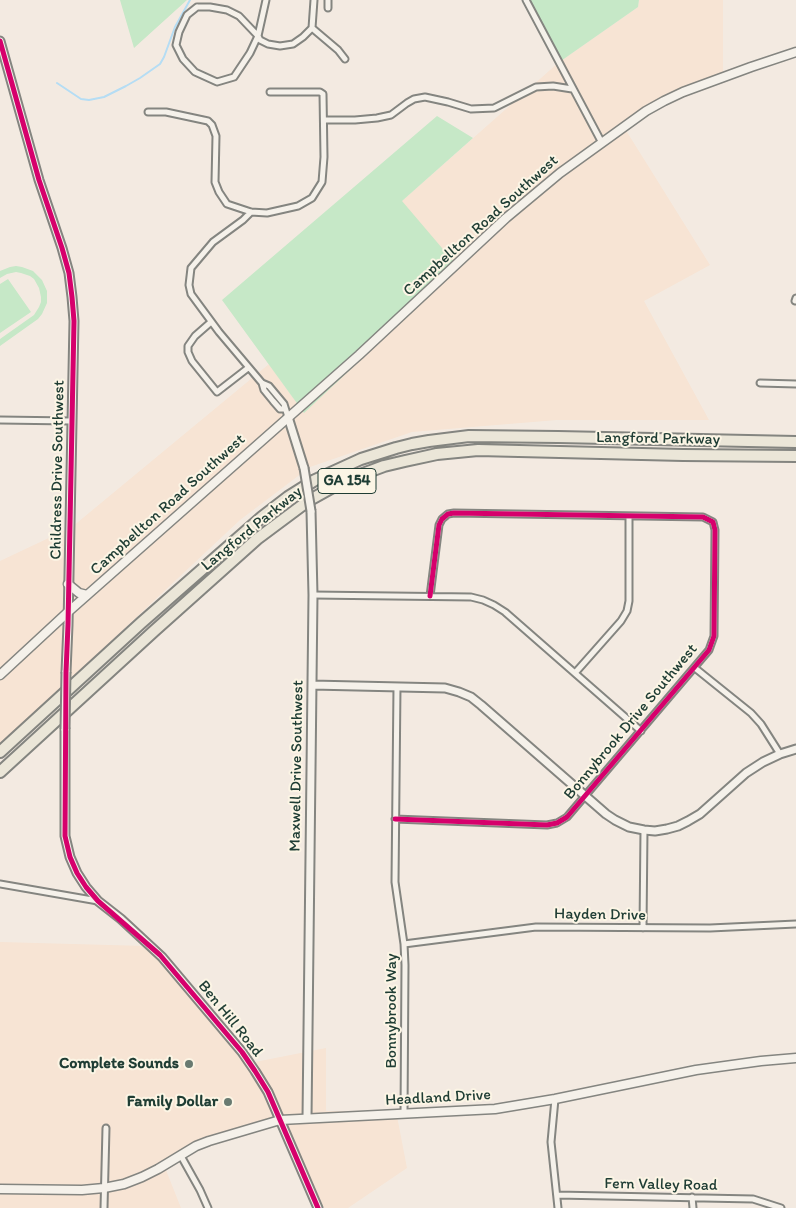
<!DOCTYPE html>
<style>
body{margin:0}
canvas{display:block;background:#f3eae1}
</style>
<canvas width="796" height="1208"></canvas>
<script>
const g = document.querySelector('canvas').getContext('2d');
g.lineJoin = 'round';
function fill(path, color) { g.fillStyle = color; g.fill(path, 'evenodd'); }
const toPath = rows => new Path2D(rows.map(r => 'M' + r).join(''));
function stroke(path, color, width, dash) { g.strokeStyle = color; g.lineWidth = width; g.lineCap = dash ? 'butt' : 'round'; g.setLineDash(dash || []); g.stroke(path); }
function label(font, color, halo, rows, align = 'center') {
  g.font = font + ' Itim,sans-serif'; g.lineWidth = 4; g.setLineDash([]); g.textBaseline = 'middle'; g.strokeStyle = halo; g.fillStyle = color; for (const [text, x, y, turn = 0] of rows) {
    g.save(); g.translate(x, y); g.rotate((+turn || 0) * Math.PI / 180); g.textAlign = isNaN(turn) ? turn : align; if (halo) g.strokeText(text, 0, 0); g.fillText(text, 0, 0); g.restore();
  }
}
const built = toPath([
 [639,0,723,0,723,77,622,124,710,265,644,301,709,420,557,420,412,432,310,467,240,520,0,745,0,561,72,527,269,364,304,413,402,201,558,63,638,7],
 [0,942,146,946,255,1062,326,1048,326,1111,396,1111,407,1168,348,1208,324,1208,283,1122,234,1133,164,1165,181,1208,0,1208]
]);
const green = toPath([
 [120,0,187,0,134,48],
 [526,0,639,0,638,7,558,63],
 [437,116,473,138,402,201,459,268,304,413,222,300],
 [16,266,22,267,33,271,42,280,47,291,47,303,42,314,38,319,0,346,0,339,34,315,39,307,41,302,41,297,39,288,34,279,30,276,21,273,16,272,7,274,0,278,0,271,10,267],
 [8,279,31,312,0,333,0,284]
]);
const stream = toPath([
 [57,83,81,99,89,100,104,97,126,86,140,78,160,64,164,57,175,27,190,0]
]);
const minor = toPath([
 [266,0,258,36,260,40,268,44,280,46,293,44,303,37,312,28,314,0],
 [328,0,328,8],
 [526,0,602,143],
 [197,7,210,7,227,10,239,16,258,36,250,53,234,77,217,82,195,72,183,59,176,45,179,32,187,15,197,7],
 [312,28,338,50,345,59],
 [148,112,166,112,208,121,212,125,216,136,215,182,219,192,227,204,251,212,267,213,298,206,312,198,322,182,324,157,323,94,320,92,270,92],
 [324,120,355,120,377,118,391,115,407,103,414,99,425,97,448,102,471,109,494,108,536,87,553,86,572,89],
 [251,212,243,220,213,242,191,268,189,285,191,294,219,332,262,383,264,390,273,401,280,409,285,409],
 [795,301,796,298],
 [211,322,195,336,188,346,188,352,192,361,217,392,248,368],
 [262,383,269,386,284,404,288,417],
 [760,383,796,384],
 [0,420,71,421],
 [313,595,471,597,483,600,494,605,505,612,641,731],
 [695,668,751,713,761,724,780,754],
 [575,673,621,621,627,611,629,601,629,516],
 [397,687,395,882,404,944,405,965,404,1114],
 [395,819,547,825,557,823,567,817,709,650,714,636,715,530,713,522,703,517,454,513,448,514,442,519,439,525,430,596],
 [0,884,98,901],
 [643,928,644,830],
 [404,944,536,927,710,928,796,924],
 [555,1099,551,1142,558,1208],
 [181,1156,200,1190,208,1208],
 [557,1195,753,1199,781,1208],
 [692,1197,693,1208],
 [104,1208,106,1128]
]);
const tertiary = toPath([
 [0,41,39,180,62,248,69,273,72,297,74,321,68,625,66,672],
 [288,417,304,468],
 [312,685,445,688,459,692,471,697,481,705,606,814,615,820,629,827,644,830,655,831,667,829,678,826,688,821,700,814,746,773,763,762,780,754,796,749],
 [65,729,65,836,70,857,77,873,86,887,98,901,121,919,162,957,242,1052,255,1071,268,1092,318,1208],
 [307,1118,313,595,311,511]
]);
const secondary = toPath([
 [68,584,79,593,87,595],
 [0,675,68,612,359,355,506,218,560,173,646,111,664,101,683,92,751,67,796,52],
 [0,1189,82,1190,104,1188,124,1184,142,1177,158,1169,196,1146,209,1141,280,1120,495,1109,555,1099,696,1070,761,1061,796,1058]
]);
const motorway = toPath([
 [0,752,141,623,262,517,288,497,315,480,361,459,396,448,412,444,429,441,469,436,558,437,796,442],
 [0,772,154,631,257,539,308,501,335,486,360,475,384,466,405,461,437,454,478,450,683,455,796,456]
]);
const tertiaryBridge = toPath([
 [304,468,311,511],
 [65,729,66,672]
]);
const cycleway = toPath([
 [0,41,39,180,62,248,69,273,72,297,74,321,68,625,66,672,65,836,70,857,77,873,86,887,98,901,160,955,242,1052,255,1071,268,1092,318,1208],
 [395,819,547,825,557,823,567,817,709,650,714,636,715,530,713,522,703,517,454,513,448,514,442,519,439,525,430,596]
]);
const markers = [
 [189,1064,5,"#697a71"],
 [228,1102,5,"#697a71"]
];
const shields = [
 [347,481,58]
];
const shieldNames = [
 ["GA 154",347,481]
];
const streetNames = [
 ["Campbellton Road Southwest",481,226,-42],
 ["Langford Parkway",658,439,1],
 ["Childress Drive Southwest",58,470,-89],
 ["Campbellton Road Southwest",168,505,-42],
 ["Langford Parkway",252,529,-39],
 ["Bonnybrook Drive Southwest",631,722,-50],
 ["Maxwell Drive Southwest",297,766,-89],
 ["Hayden Drive",600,915,1],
 ["Bonnybrook Way",392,1011,-90],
 ["Ben Hill Road",230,1019,51],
 ["Headland Drive",438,1098,-3],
 ["Fern Valley Road",661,1185,1]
];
const poiNames = [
 ["Complete Sounds",179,1064],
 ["Family Dollar",218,1102]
];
fill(built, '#f7e4d4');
fill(green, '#c6e8c7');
stroke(stream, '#b5ddf4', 2);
stroke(minor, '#848580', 9);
stroke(tertiary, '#848580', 11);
stroke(secondary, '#848580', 11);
stroke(motorway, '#848580', 14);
stroke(minor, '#f5f1ea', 5);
stroke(tertiary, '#f5f1ea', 7);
stroke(secondary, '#f5f1ea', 8);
stroke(motorway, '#ebe6d8', 10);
stroke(tertiaryBridge, '#848580', 11, []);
stroke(tertiaryBridge, '#f5f1ea', 7);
stroke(cycleway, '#d6006c', 5);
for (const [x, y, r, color] of markers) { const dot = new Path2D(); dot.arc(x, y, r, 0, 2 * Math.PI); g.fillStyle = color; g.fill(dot); stroke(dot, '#fcf5e5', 2); }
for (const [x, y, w] of shields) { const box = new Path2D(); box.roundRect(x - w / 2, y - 12.5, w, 25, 4); g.fillStyle = '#fcf5e5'; g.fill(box); stroke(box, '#1f3d34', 1); }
label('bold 15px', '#1f3d34', null, shieldNames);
label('16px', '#1f3d34', '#fcf5e5', streetNames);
label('bold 16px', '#1f3d34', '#fcf5e5', poiNames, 'right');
</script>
